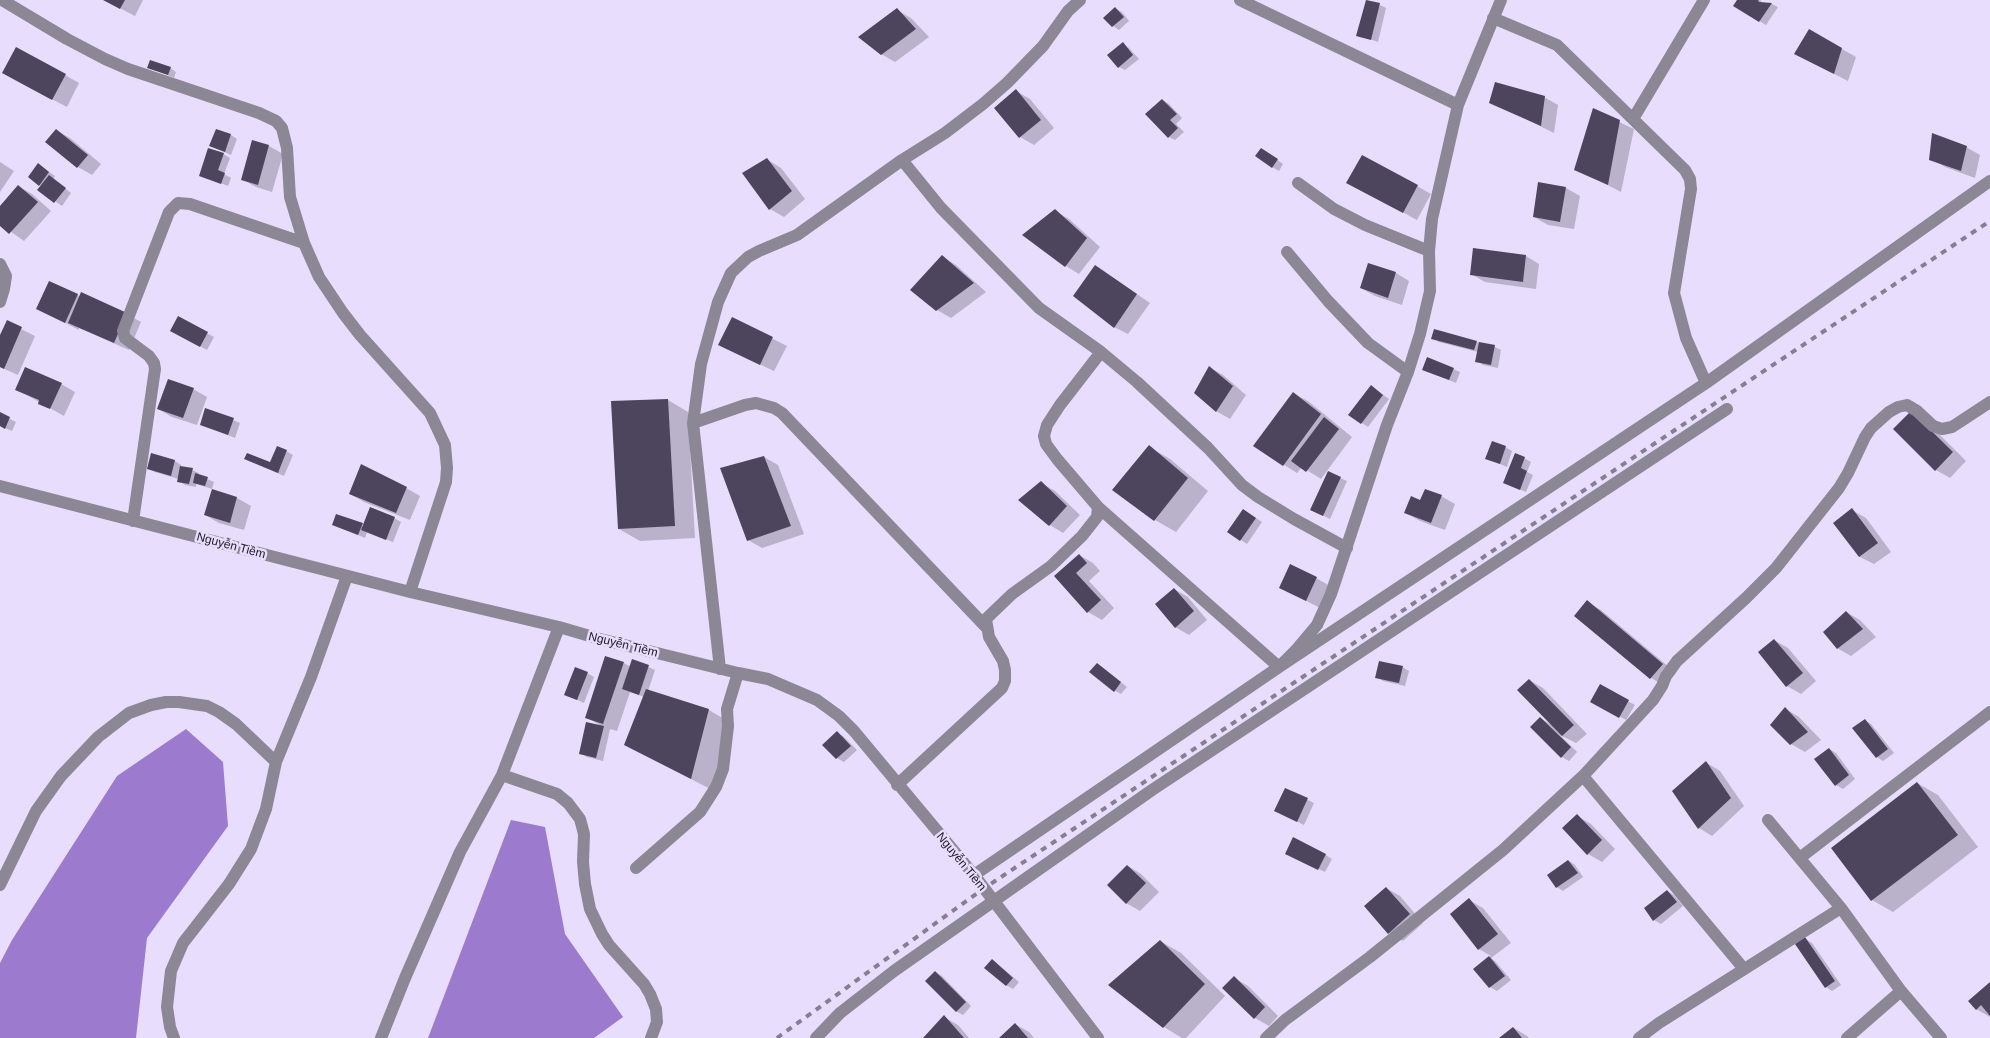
<!DOCTYPE html>
<meta charset="utf-8">
<style>
body{margin:0}
canvas{display:block;background:#e8ddfc}
</style>
<canvas width="1990" height="1038"></canvas>
<script>
const g = document.querySelector('canvas').getContext('2d');
g.lineJoin = 'round';
function fill(path, color) { g.fillStyle = color; g.fill(path, 'evenodd'); }
const toPath = rows => new Path2D(rows.map(r => 'M' + r).join(''));
function stroke(path, color, width, dash) { g.strokeStyle = color; g.lineWidth = width; g.lineCap = dash ? 'butt' : 'round'; g.setLineDash(dash || []); g.stroke(path); }
function label(font, color, halo, rows, align = 'center') {
  g.font = font + ' Arial,sans-serif'; g.lineWidth = 5; g.setLineDash([]); g.textBaseline = 'middle'; g.strokeStyle = halo; g.fillStyle = color; for (const [text, x, y, turn = 0] of rows) {
    g.save(); g.translate(x, y); g.rotate((+turn || 0) * Math.PI / 180); g.textAlign = isNaN(turn) ? turn : align; if (halo) g.strokeText(text, 0, 0); g.fillText(text, 0, 0); g.restore();
  }
}
const water = toPath([
 [186,729,223,762,228,826,147,938,136,1038,0,1038,0,963,12,940,117,776],
 [511,820,545,827,565,934,623,1017,594,1038,428,1038]
]);
const shadow = toPath([
 [104,0,143,0,135,16],
 [1738,0,1760,0,1763,3,1772,4,1778,7,1766,25,1735,6],
 [1380,5,1386,8,1378,42,1358,35],
 [1116,9,1122,12,1129,21,1119,30,1113,26],
 [897,10,911,18,929,37,895,62,881,54],
 [1810,31,1856,57,1848,81,1809,61],
 [1123,44,1129,48,1139,59,1125,70,1119,67],
 [149,67,170,68,176,72,174,78],
 [65,75,79,83,67,107,17,81],
 [1016,91,1030,99,1054,128,1034,145,1020,137],
 [1544,97,1558,105,1554,133,1491,102],
 [1162,100,1169,104,1182,118,1176,124,1184,132,1175,140,1169,137],
 [1593,110,1634,129,1621,192,1576,169],
 [56,130,70,138,101,164,92,175,78,167,47,142],
 [231,135,237,139,231,155,211,146],
 [253,142,269,146,283,154,272,192,256,187,242,179],
 [1966,147,1980,155,1975,178,1945,167,1931,159],
 [220,152,230,158,224,174,231,178,228,186,200,175],
 [1268,153,1283,164,1279,171,1272,167],
 [768,160,781,168,805,199,784,217,770,209,744,174],
 [0,162,14,171,0,192],
 [39,165,55,176,53,179,71,193,62,206,39,190,42,186,40,185],
 [18,186,32,194,51,211,24,241,0,224,0,207],
 [1417,186,1431,194,1417,220,1362,190],
 [1566,188,1580,196,1574,229,1548,225,1534,217],
 [1055,211,1069,219,1100,247,1079,274,1066,266],
 [1526,256,1539,264,1536,289,1485,282,1471,274],
 [943,257,956,265,986,292,951,318,937,310,912,290],
 [1396,273,1409,281,1402,305,1375,296,1361,288],
 [1109,275,1150,303,1128,334,1114,327],
 [77,295,127,314,141,322,129,350,79,328,79,330,38,309],
 [178,318,214,337,207,350,178,334],
 [733,319,787,346,774,371,734,352],
 [7,322,35,336,18,375,0,367,0,338],
 [1433,338,1476,342,1495,347,1501,350,1498,368,1483,365,1477,361,1478,352,1439,342],
 [1209,367,1223,375,1246,395,1230,419,1216,411],
 [1453,369,1460,372,1456,383,1424,370],
 [61,384,75,392,64,416,16,389],
 [1371,386,1389,399,1368,427,1350,415],
 [193,389,207,397,197,425,172,417,158,409],
 [1294,394,1308,401,1352,437,1321,479,1302,467,1297,473,1254,446],
 [668,400,688,412,695,538,640,541,619,529],
 [206,409,240,423,235,438,201,424],
 [0,414,16,422,12,431,0,426],
 [1925,420,1966,461,1950,478,1936,470],
 [1149,447,1170,459,1208,491,1176,532,1155,520],
 [1505,447,1512,451,1507,467,1486,458],
 [286,451,293,455,284,476,246,459,271,464],
 [764,457,778,465,804,534,762,548,748,540],
 [1524,458,1531,462,1527,472,1533,475,1526,492,1511,486],
 [175,461,181,465,181,467,192,470,199,473,198,475,214,482,212,489,196,484,196,487,185,485,179,481,179,479,155,472,148,468],
 [1340,478,1347,481,1330,519,1318,513],
 [1041,483,1055,491,1080,515,1063,533,1050,525],
 [406,488,420,496,410,520,364,502,350,494],
 [213,490,237,498,251,506,244,530,219,523,205,515],
 [1441,496,1455,504,1445,530,1420,521,1406,513,1421,501],
 [1852,510,1866,518,1891,552,1874,564,1860,557,1835,523],
 [1250,514,1262,522,1247,544,1229,532],
 [394,518,401,522,393,542,367,532,365,538,333,524,364,526],
 [1079,555,1093,563,1100,571,1089,581,1114,608,1102,620,1088,612,1056,576],
 [1316,578,1330,586,1320,608,1281,588],
 [1174,589,1188,597,1207,620,1189,635,1175,627],
 [1587,602,1601,610,1676,673,1665,686,1651,678,1576,616],
 [1846,612,1860,620,1876,637,1851,656,1837,648],
 [1774,640,1788,648,1816,681,1801,694,1787,686],
 [633,660,655,670,648,691,709,710,729,722,712,790,626,745,644,697,630,692,617,731,610,729,603,761,587,757,581,753,601,726,586,717,624,663,631,667],
 [1402,667,1409,671,1405,686,1383,681,1377,677],
 [1103,668,1127,687,1121,694,1114,690],
 [587,673,594,677,584,703,566,695],
 [1529,680,1543,688,1587,734,1576,743,1560,735,1577,752,1569,761,1562,757,1531,727,1540,718,1552,725],
 [1600,686,1635,705,1626,720,1592,701],
 [1786,709,1799,717,1821,740,1805,752,1791,744],
 [1865,720,1871,724,1894,753,1883,761,1877,757],
 [837,733,843,736,857,750,844,762,837,758,824,745],
 [1829,749,1836,753,1855,779,1843,789,1836,785],
 [1707,763,1720,771,1744,806,1712,836,1699,828],
 [1917,783,1938,795,1978,847,1893,912,1872,900],
 [1285,789,1314,803,1304,825,1282,814],
 [1577,816,1591,824,1615,849,1602,862,1588,854],
 [1326,855,1332,859,1325,872,1293,857],
 [1569,861,1575,865,1583,877,1563,891,1557,887],
 [1128,866,1141,874,1159,892,1140,911,1126,903],
 [1386,888,1400,896,1423,923,1403,941,1389,933],
 [1667,891,1674,895,1683,906,1661,924,1654,920],
 [1469,900,1483,908,1511,943,1491,958,1495,961,1511,980,1497,991,1490,987,1475,969,1491,956,1479,949],
 [1805,939,1812,943,1841,985,1832,991,1826,987],
 [1160,941,1181,953,1225,996,1186,1038,1182,1038,1164,1027,1110,985],
 [993,960,1019,982,1013,989,1006,985],
 [935,972,942,976,971,1006,963,1015,956,1011],
 [1234,978,1248,986,1278,1016,1269,1026,1255,1018],
 [1990,983,1990,1017,1976,1009],
 [944,1017,958,1025,969,1038,924,1038],
 [1015,1024,1029,1032,1034,1038,1000,1038],
 [1514,1028,1527,1036,1529,1038,1501,1038]
]);
const building = toPath([
 [103,0,125,0,120,9],
 [1366,0,1380,3,1371,40,1356,36],
 [1737,0,1758,0,1759,2,1772,3,1759,22,1733,6],
 [1115,7,1124,17,1112,27,1103,18],
 [897,8,916,29,881,55,858,37],
 [1809,29,1842,48,1834,74,1794,54],
 [1123,42,1133,55,1118,68,1107,55],
 [16,47,66,74,52,100,2,73],
 [150,60,171,67,168,75,147,68],
 [1495,82,1545,96,1541,126,1489,103],
 [1016,89,1041,120,1019,138,994,108],
 [1162,99,1177,114,1170,120,1178,128,1168,138,1145,114],
 [1593,108,1620,120,1608,185,1574,170],
 [56,129,88,155,77,168,45,142],
 [216,129,231,134,225,152,209,146],
 [1932,133,1967,146,1961,171,1929,160],
 [252,140,269,145,258,185,241,180],
 [208,148,224,153,218,170,225,173,221,184,199,176],
 [1261,148,1278,159,1272,168,1255,156],
 [1362,155,1418,185,1403,213,1346,183],
 [767,158,792,191,769,210,742,173],
 [38,163,49,172,39,186,28,177],
 [49,175,66,188,54,203,37,190],
 [1538,182,1566,187,1560,222,1533,217],
 [18,185,38,202,9,234,0,226,0,206],
 [1055,209,1087,238,1065,267,1022,235],
 [1473,248,1526,255,1523,282,1470,275],
 [942,255,974,283,936,311,910,290],
 [1368,263,1396,272,1388,298,1360,288],
 [1095,265,1137,294,1114,328,1073,296],
 [49,281,78,294,65,323,36,309],
 [81,292,127,313,114,343,68,323],
 [178,316,208,332,200,347,170,331],
 [732,317,773,337,760,365,718,345],
 [7,320,22,327,4,369,0,367,0,335],
 [1434,329,1477,341,1474,350,1431,339],
 [1479,342,1495,345,1491,365,1475,362],
 [1427,357,1454,368,1449,380,1422,370],
 [1209,366,1233,386,1216,412,1194,393],
 [25,367,62,383,50,409,38,404,39,400,15,390],
 [168,379,194,388,183,418,157,409],
 [1371,385,1383,395,1361,424,1348,415],
 [1293,392,1321,414,1283,466,1253,446],
 [668,399,675,526,618,529,611,401],
 [205,408,234,418,228,435,200,425],
 [1911,411,1953,452,1935,471,1893,429],
 [0,412,10,417,5,429,0,426],
 [1324,417,1339,429,1306,472,1291,461],
 [1492,441,1506,446,1500,464,1485,459],
 [1149,445,1188,478,1154,521,1112,490],
 [277,446,287,450,278,473,244,459,247,453,270,462],
 [151,453,175,460,171,476,147,469],
 [1515,453,1525,457,1521,468,1527,471,1520,490,1503,483],
 [764,456,791,526,747,541,720,468],
 [361,464,407,487,396,513,349,494],
 [180,466,193,468,189,484,177,482],
 [1328,471,1341,477,1323,516,1310,510],
 [195,473,208,477,205,486,193,483],
 [1041,481,1067,506,1049,526,1018,500],
 [212,489,237,497,230,523,204,515],
 [1425,489,1442,495,1431,523,1404,513,1411,496,1420,500],
 [370,507,395,517,386,540,361,530],
 [1852,508,1878,543,1859,557,1833,523],
 [1243,509,1256,518,1240,541,1227,532],
 [336,514,363,523,358,535,332,525],
 [1079,554,1087,563,1076,573,1101,600,1087,613,1054,576],
 [1290,564,1317,577,1306,601,1279,588],
 [1174,588,1194,611,1175,628,1155,604],
 [1587,600,1663,664,1650,679,1574,616],
 [1846,611,1863,629,1837,649,1823,632],
 [1774,639,1803,673,1786,687,1758,652],
 [605,656,624,662,603,724,585,718],
 [632,659,649,665,639,695,622,689],
 [1379,661,1403,666,1399,683,1375,678],
 [1097,663,1121,682,1114,692,1089,672],
 [575,667,588,672,577,700,564,695],
 [1529,679,1574,725,1562,736,1517,690],
 [1600,684,1629,700,1619,718,1590,702],
 [646,689,709,709,691,779,624,745],
 [1785,707,1808,732,1790,745,1770,725],
 [1540,717,1571,747,1561,758,1530,727],
 [1865,719,1888,749,1876,758,1852,728],
 [586,722,604,726,596,758,579,754],
 [837,731,851,746,836,759,822,745],
 [1829,748,1849,775,1835,786,1814,759],
 [1706,761,1731,798,1698,829,1672,791],
 [1917,782,1958,835,1871,901,1831,848],
 [1285,788,1308,798,1297,822,1274,811],
 [1577,814,1602,840,1587,855,1562,828],
 [1293,837,1326,854,1318,870,1285,854],
 [1568,860,1578,873,1556,888,1547,875],
 [1127,865,1146,883,1126,904,1107,885],
 [1386,887,1410,914,1388,934,1364,906],
 [1667,890,1677,902,1653,921,1644,908],
 [1469,898,1498,934,1478,950,1450,914],
 [1805,937,1835,981,1825,988,1795,944],
 [1160,940,1205,984,1163,1028,1108,985],
 [1489,956,1505,976,1489,988,1473,969],
 [992,959,1013,978,1006,986,984,968],
 [935,971,966,1002,956,1012,925,981],
 [1234,976,1265,1007,1254,1019,1222,988],
 [1990,982,1990,1016,1981,1005,1976,1010,1968,1001],
 [944,1015,964,1038,923,1038],
 [1015,1023,1028,1038,999,1038],
 [1513,1027,1522,1038,1499,1038]
]);
const minor = toPath([
 [2,0,67,39,105,59,128,69,259,113,276,121,282,128,287,148,290,197,304,243,319,277,343,313,360,335,430,413,445,445,447,468,446,482,410,592],
 [1240,0,1458,105],
 [1493,18,1557,45,1685,170,1690,179,1691,189,1674,293,1686,338,1706,383],
 [1633,119,1704,0],
 [902,160,941,208,1039,308,1101,352,1137,382,1208,448,1242,485,1258,497,1294,519,1347,548],
 [1298,183,1334,209,1365,225,1429,251],
 [1287,252,1328,301,1368,343,1408,372],
 [0,264,6,276,4,289,0,302],
 [693,423,745,405,756,403,774,408,782,413,987,628],
 [0,486,410,592,559,627,600,639,738,673,768,679,817,700,839,716,854,731,974,875,1098,1038],
 [1098,507,1279,667,1706,383,1990,181],
 [133,521,155,369,154,363,149,356,125,338,123,331,169,212,178,203,190,204,304,243],
 [720,669,693,423,701,364,718,302,731,273,748,257,759,251,797,235,902,160,945,133,983,104,1007,83,1043,46,1068,11,1080,0],
 [502,775,557,794,568,803,580,819,584,834,583,862,585,884,590,909,602,934,609,945,644,984,650,994,656,1009,657,1022,651,1038],
 [1583,776,1744,969],
 [897,785,1002,688,1005,681,1005,670,1003,661,989,637,986,619,1012,594,1051,566,1082,536,1097,517,1098,507,1057,459,1046,444,1044,436,1047,425,1060,405,1101,352],
 [1768,820,1841,908,1901,991,1941,1038],
 [1801,857,1990,712],
 [636,868,700,812,716,787,723,769,728,726,727,709,738,673],
 [974,875,1279,667,1296,650,1317,625,1331,594,1387,425,1408,372,1420,334,1430,291,1429,251,1432,219,1458,105,1501,0],
 [0,885,36,811,61,776,98,737,129,713,151,705,166,702,179,702,207,706,219,712,236,724,276,762],
 [174,1038,170,1027,167,1007,171,971,183,943,229,884,251,849,266,809,276,762,311,677,347,576],
 [381,1038,405,978,460,852,502,775,559,627],
 [816,1038,840,1013,894,971,1152,790,1727,409],
 [1266,1038,1285,1020,1370,957,1503,850,1583,776,1653,700,1662,686,1666,676,1677,661,1746,598,1776,568,1839,488,1848,473,1865,437,1871,428,1889,412,1898,407,1907,405,1917,411,1933,426,1942,429,1952,427,1990,402],
 [1639,1038,1659,1023,1841,908],
 [1847,1038,1901,991]
]);
const rail = toPath([
 [777,1038,983,889,1990,221]
]);
const streetNames = [
 ["Nguyễn Tiềm",231,546,15],
 ["Nguyễn Tiềm",623,645,14],
 ["Nguyễn Tiềm",961,862,51]
];
fill(water, '#9c7bce');
fill(shadow, '#0003');
fill(building, '#4d445e');
stroke(minor, '#8b8794', 12);
stroke(rail, '#867e93', 4, [6, 6]);
label('12px', '#1e1a25', '#e8ddfc', streetNames);
</script>
